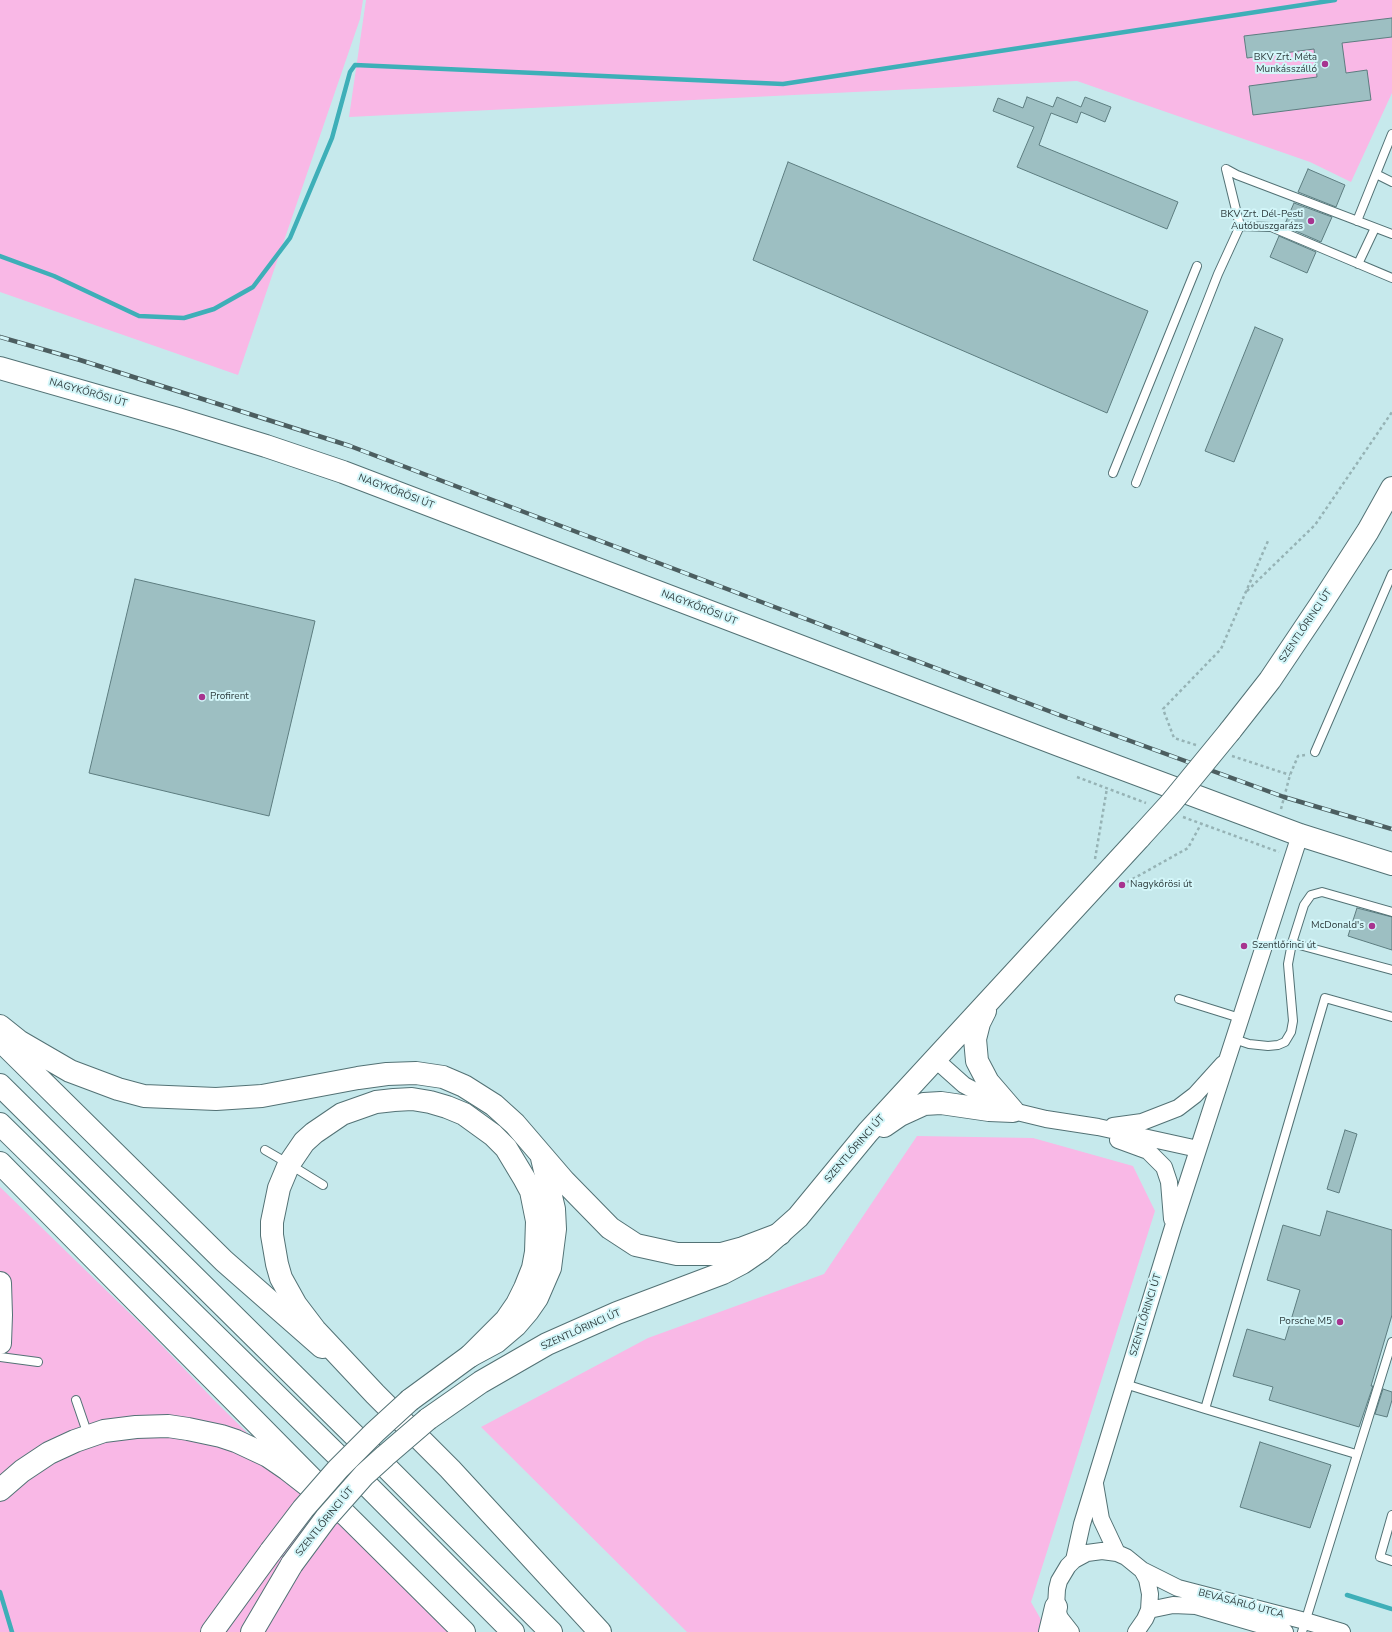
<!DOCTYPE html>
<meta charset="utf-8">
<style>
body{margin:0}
canvas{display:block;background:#c6e9ec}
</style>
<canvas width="1392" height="1632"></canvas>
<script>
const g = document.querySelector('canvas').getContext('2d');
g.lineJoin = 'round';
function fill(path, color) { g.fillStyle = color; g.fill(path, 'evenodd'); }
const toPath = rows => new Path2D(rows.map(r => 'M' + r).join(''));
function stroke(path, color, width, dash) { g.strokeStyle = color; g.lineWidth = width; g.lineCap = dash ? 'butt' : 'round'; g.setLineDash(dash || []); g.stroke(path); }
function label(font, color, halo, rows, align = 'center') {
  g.font = font + ' "Nunito Sans",sans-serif'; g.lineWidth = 4; g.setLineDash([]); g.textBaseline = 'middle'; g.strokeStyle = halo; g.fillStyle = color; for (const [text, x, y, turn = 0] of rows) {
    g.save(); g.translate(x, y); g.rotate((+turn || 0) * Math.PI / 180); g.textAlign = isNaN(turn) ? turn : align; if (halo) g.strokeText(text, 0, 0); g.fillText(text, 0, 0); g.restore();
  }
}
const green = toPath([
 [0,0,363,0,360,19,238,375,0,292],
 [366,0,1392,0,1392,93,1351,182,1310,162,1077,81,349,117],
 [917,1136,1033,1138,1133,1166,1155,1211,1031,1602,1048,1632,687,1632,481,1427,648,1338,824,1274],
 [0,1187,148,1331,214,1400,448,1632,0,1632]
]);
const stream = toPath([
 [0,256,54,276,139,316,184,318,214,309,253,287,290,238,332,138,350,72,355,65,783,84,1335,0],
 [0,1592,12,1632],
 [1347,1595,1392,1609]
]);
const building = toPath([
 [1392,18,1392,37,1342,43,1346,73,1367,70,1371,100,1253,115,1249,86,1317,77,1314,49,1247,58,1244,36,1392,18],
 [1027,97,1053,107,1057,97,1081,107,1085,97,1111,107,1105,122,1081,112,1077,123,1051,113,1039,145,1178,202,1167,229,1017,167,1034,127,993,111,998,98,1023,108,1027,97],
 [788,162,1148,311,1107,413,753,260,788,162],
 [1308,169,1345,185,1336,207,1298,192,1308,169],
 [1294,203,1332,217,1321,242,1284,226,1294,203],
 [1279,236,1316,252,1307,273,1270,257,1279,236],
 [1255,327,1283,339,1234,462,1205,451,1255,327],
 [135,579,315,621,269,816,89,773,135,579],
 [1357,908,1392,917,1392,950,1348,936,1357,908],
 [1345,1130,1357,1134,1339,1193,1327,1189,1345,1130],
 [1327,1211,1392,1230,1392,1315,1371,1386,1373,1386,1359,1427,1269,1400,1273,1387,1233,1376,1247,1329,1285,1340,1300,1290,1267,1280,1283,1225,1320,1236,1327,1211],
 [1383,1389,1392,1392,1392,1400,1387,1417,1375,1414,1383,1389],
 [1260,1442,1331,1465,1310,1528,1240,1507,1260,1442]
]);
const path = toPath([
 [1247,591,1315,525,1392,412],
 [1196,745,1174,738,1163,709,1221,649,1268,541],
 [1232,756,1290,775],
 [1077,777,1146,803],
 [1281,809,1290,775,1298,756,1305,755],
 [1183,817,1279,852],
 [1095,859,1107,788],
 [1122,885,1188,848,1201,824]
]);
const lane = toPath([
 [1226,169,1237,175,1392,234],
 [1376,174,1392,182],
 [1357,221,1392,134],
 [1240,226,1271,227,1392,278],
 [1358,264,1375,228],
 [1113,473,1197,266],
 [1136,483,1218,274,1240,226,1226,169],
 [1315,752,1392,574],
 [1292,943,1392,970],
 [1179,999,1240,1018],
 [1234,1039,1249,1044,1268,1046,1278,1045,1285,1042,1291,1032,1293,1021,1288,964,1292,943,1304,905,1311,895,1322,892,1392,912],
 [265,1150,289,1164,323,1185],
 [0,1357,38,1362],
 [1125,1384,1205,1409,1356,1454],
 [76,1400,88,1435],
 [1205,1409,1325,998,1392,1017],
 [1392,1515,1380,1557,1392,1561],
 [1302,1632,1392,1342]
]);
const street = toPath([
 [936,1060,964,1085,1013,1111,1046,1119,1098,1127,1198,1149],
 [1113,1126,1142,1122,1178,1108,1195,1095,1223,1064],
 [1118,1140,1148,1151,1164,1167,1169,1182,1172,1219],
 [1095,1484,1101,1519,1117,1553],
 [1074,1560,1082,1524,1173,1227,1300,835],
 [1142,1570,1178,1588,1305,1621,1342,1632],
 [1149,1610,1173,1605,1196,1606,1285,1632],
 [1071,1632,1060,1618,1056,1607,1057,1589,1059,1581,1068,1566,1074,1560,1087,1553,1102,1551,1117,1553,1126,1557,1142,1570,1147,1579,1150,1594,1149,1610,1145,1619,1136,1632]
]);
const secondary = toPath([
 [0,368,178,419,266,446,343,472,1059,745,1300,835,1392,864],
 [1230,731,1270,680,1321,604,1368,531,1392,488],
 [985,1011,979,1023,975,1039,977,1061,988,1082,1013,1111],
 [884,1126,900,1115,924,1104,941,1103,989,1110,1013,1111],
 [428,1419,481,1382,547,1344,617,1313,723,1273,742,1263,761,1250,798,1217,868,1132,1140,837],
 [252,1632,292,1564]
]);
const primary = toPath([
 [0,1026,20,1042,70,1071,118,1089,144,1096,216,1099,262,1096,358,1078,387,1074,416,1073,443,1077,464,1086,494,1105,515,1124,564,1181,610,1228,636,1245,677,1254,721,1254,743,1248,780,1234],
 [0,1040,224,1261,322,1347],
 [0,1163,317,1484],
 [0,1283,1,1315,0,1343],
 [410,1400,470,1356,496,1342,516,1325,528,1311,537,1298,550,1268,555,1229,554,1209,542,1158],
 [212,1632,271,1551]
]);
const highway = toPath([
 [0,1085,355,1436,551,1632],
 [0,1124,336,1454,513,1632],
 [470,1356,506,1320,517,1304,525,1288,533,1268,536,1252,537,1221,531,1191,524,1178,506,1148,493,1135,464,1114,447,1107,430,1102,412,1099,394,1100,376,1102,342,1114,314,1133,304,1142,289,1164,279,1188,272,1222,272,1235,277,1264,281,1278,296,1305,315,1330,375,1394,450,1469,600,1632],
 [0,1490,22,1471,49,1453,75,1441,104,1431,136,1427,168,1426,188,1429,221,1436,236,1441,268,1456,287,1469,346,1515,464,1632],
 [1050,1632,1056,1607]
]);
const rail = toPath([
 [0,337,80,360,350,446,1062,716,1284,797,1392,829]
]);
const secondaryBridge = toPath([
 [1140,837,1171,803,1230,731],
 [292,1564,326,1518,364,1475,385,1456,428,1419]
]);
const primaryBridge = toPath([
 [271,1551,303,1509,338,1469,375,1432,410,1400]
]);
const markers = [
 [1325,64,4,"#a7348f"],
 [1311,221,4,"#a7348f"],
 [202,697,4,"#a7348f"],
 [1122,885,4,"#a7348f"],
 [1372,926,4,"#a7348f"],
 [1244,946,4,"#a7348f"],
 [1340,1322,4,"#a7348f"]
];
const poiNames = [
 ["BKV Zrt. Méta",1317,58],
 ["Munkásszálló",1317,70],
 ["BKV Zrt. Dél-Pesti",1303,215],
 ["Autóbuszgarázs",1303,227],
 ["Profirent",210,697,"left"],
 ["Nagykőrösi út",1130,885,"left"],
 ["McDonald's",1364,926],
 ["Szentlőrinci út",1252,946,"left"],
 ["Porsche M5",1332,1322]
];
const streetNames = [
 ["NAGYKŐRÖSI ÚT",88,393,16],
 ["NAGYKŐRÖSI ÚT",396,492,21],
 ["NAGYKŐRÖSI ÚT",699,608,21],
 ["SZENTLŐRINCI ÚT",1306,626,-56],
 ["SZENTLŐRINCI ÚT",855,1149,-49],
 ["SZENTLŐRINCI ÚT",1146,1315,-73],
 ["SZENTLŐRINCI ÚT",581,1330,-24],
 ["SZENTLŐRINCI ÚT",325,1522,-51],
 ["BEVÁSÁRLÓ UTCA",1241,1604,15]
];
fill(green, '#f9b8e6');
stroke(stream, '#3eafb8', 4.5);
fill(building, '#9dbfc2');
stroke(building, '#5d7d80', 1);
stroke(lane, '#537275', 10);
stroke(street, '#537275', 18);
stroke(secondary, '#537275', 24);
stroke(primary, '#537275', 24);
stroke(highway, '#537275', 24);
stroke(path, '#96b3b5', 2.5, [3, 3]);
stroke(lane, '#fff', 8);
stroke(street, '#fff', 16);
stroke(secondary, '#fff', 22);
stroke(primary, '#fff', 22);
stroke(highway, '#fff', 22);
stroke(rail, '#4c5e60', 4.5);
stroke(rail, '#d3f6f9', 3, [9]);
stroke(secondaryBridge, '#537275', 24, []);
stroke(primaryBridge, '#537275', 24, []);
stroke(secondaryBridge, '#fff', 22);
stroke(primaryBridge, '#fff', 22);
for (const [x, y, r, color] of markers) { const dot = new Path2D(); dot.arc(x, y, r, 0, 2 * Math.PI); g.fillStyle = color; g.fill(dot); stroke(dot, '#d3f6f9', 1.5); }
label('10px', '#2f3d3e', '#d3f6f9', poiNames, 'right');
label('10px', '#2f3d3e', '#d3f6f9', streetNames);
</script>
